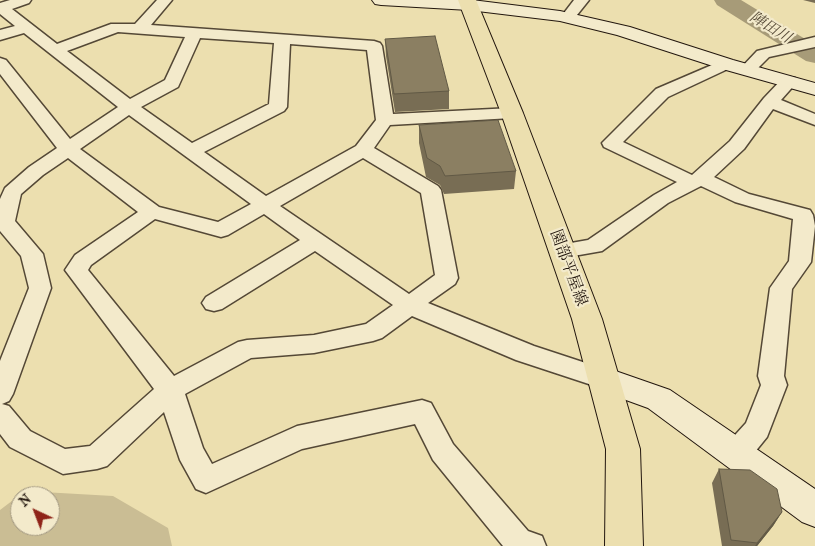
<!DOCTYPE html>
<meta charset="utf-8">
<style>
body{margin:0}
#map{position:relative;width:815px;height:546px;overflow:hidden;background:#ecdfaf;font-family:"IM FELL French Canon",serif}
canvas{display:block}
.north{position:absolute;left:10px;top:486px;width:50px;height:50px;box-sizing:border-box;background:#f3eacb;border:1px solid #9f957f;border-radius:50%;rotate:317deg;font-size:14px;font-weight:700;line-height:20px;text-align:center;color:#22160e}
.north::after{content:'';display:block;margin:auto;width:18px;height:22px;background:#8f2418;clip-path:polygon(50% 0,100% 100%,50% 72%,0 100%)}
</style>
<div id="map">
<canvas width="815" height="546"></canvas>
<div class="north">N</div>
</div>
<script>
const g = document.querySelector('canvas').getContext('2d');
g.lineJoin = 'round';
function fill(path, color) { g.fillStyle = color; g.fill(path, 'evenodd'); }
const toPath = rows => new Path2D(rows.map(r => 'M' + r).join(''));
function stroke(path, color, width, dash) { g.strokeStyle = color; g.lineWidth = width; g.lineCap = dash ? 'butt' : 'round'; g.setLineDash(dash || []); g.stroke(path); }
function label(font, color, halo, rows, align = 'center') {
  g.font = font + ' "IM FELL French Canon","Noto Serif JP",serif'; g.lineWidth = 4.5; g.setLineDash([]); g.textBaseline = 'middle'; g.strokeStyle = halo; g.fillStyle = color; for (const [text, x, y, turn = 0] of rows) {
    g.save(); g.translate(x, y); g.rotate((+turn || 0) * Math.PI / 180); g.textAlign = isNaN(turn) ? turn : align; if (halo) g.strokeText(text, 0, 0); g.fillText(text, 0, 0); g.restore();
  }
}
const green = toPath([
 [25,491,113,496,168,528,172,546,0,546,0,510],
 [20,496,50,496,50,526,20,526]
]);
const river = toPath([
 [714,0,741,0,815,45,815,63,806,61,717,5,714,0]
]);
const street = toPath([
 [10,0,31,0,29,3,12,9,57,44,111,24,135,24,157,0,172,0,151,25,374,41,380,43,382,46,393,114,512,108,518,109,521,113,518,117,512,118,390,125,374,148,438,186,441,190,458,278,455,284,428,303,534,346,613,372,617,379,613,386,604,389,516,360,412,316,382,338,373,341,314,353,251,358,185,394,203,448,212,464,297,426,422,400,431,403,453,444,528,531,542,536,546,546,503,546,433,460,415,424,302,449,206,493,196,489,180,460,164,412,107,466,97,469,63,474,10,447,0,434,0,361,29,288,21,256,0,231,0,199,5,188,29,167,57,148,0,74,0,58,6,60,70,139,118,107,24,33,0,40,0,30,15,26,0,14,0,3,10,0],
 [118,32,185,37,165,80,130,99,67,51,118,32],
 [200,38,274,43,269,104,192,143,141,107,178,87,200,38],
 [290,44,367,50,376,120,356,146,266,196,204,152,284,111,287,107,290,44],
 [129,115,251,204,218,222,159,207,80,149,129,115],
 [68,158,138,212,75,255,65,270,154,389,90,446,65,449,30,431,9,406,2,404,9,401,13,394,51,288,43,254,15,221,21,194,43,175,68,158],
 [363,158,421,193,435,275,409,294,280,206,363,158],
 [264,214,300,240,206,297,202,303,206,309,214,311,222,309,315,251,393,305,366,324,314,335,247,340,238,342,174,376,88,270,91,265,155,219,221,237,228,235,264,214],
 [574,0,589,0,573,20,563,20,561,17,574,0],
 [815,37,815,47,769,57,753,73,741,73,739,70,757,51,815,37],
 [726,59,732,61,734,64,732,67,668,97,623,142,692,175,730,141,764,98,783,78,789,77,795,78,797,82,781,100,815,114,815,125,773,109,744,149,714,177,749,194,810,210,813,215,815,226,811,262,792,289,784,376,787,385,767,437,746,463,736,466,726,463,722,454,726,445,746,423,761,385,758,376,770,288,789,261,793,219,735,202,701,186,668,203,602,251,562,258,554,256,551,251,554,246,588,240,654,195,677,182,604,147,602,143,656,89,726,59]
]);
const secondary = toPath([
 [372,0,472,0,560,11,630,27,733,60,815,83,815,95,719,68,617,35,560,21,469,10,381,5,375,4,372,0],
 [604,367,670,390,815,489,815,527,802,522,648,408,593,388,588,379,593,370,604,367]
]);
const primary = toPath([
 [458,0,476,0,523,113,602,319,640,449,643,546,605,546,606,449,572,319,501,113,458,0]
]);
const wall = toPath([
 [803,0,815,0,815,3],
 [385,39,449,91,449,109,395,112,386,56],
 [419,125,516,171,514,189,444,194,440,185,426,177,419,143],
 [719,469,782,512,773,526,757,546,722,546,712,483]
]);
const shadedWall = toPath([
 [782,512,773,526,757,546,755,546]
]);
const building = toPath([
 [435,36,449,91,394,94,385,39,435,36],
 [498,120,516,171,445,176,440,166,427,158,419,125,498,120],
 [719,469,750,470,777,489,782,512,757,543,731,540,719,469]
]);
const farWaternames = [
 ["陣田川",770,28,32]
];
const streetNames = [
 ["園部平屋線",568,268,70]
];
fill(green, '#cabd94');
fill(river, '#a79b78');
stroke(street, '#544836', 3);
stroke(secondary, '#22160e', 2);
stroke(primary, '#22160e', 2);
fill(street, '#f3eacb');
fill(secondary, '#f3eacb');
fill(primary, '#ecdfaf');
fill(wall, '#786d54');
fill(shadedWall, '#615945');
fill(building, '#8b7f62');
stroke(building, '#615945', 1);
label('italic 15px', '#574b38', '#f3eacb', farWaternames);
label('16px', '#22160e', '#f3eacb', streetNames);
</script>
